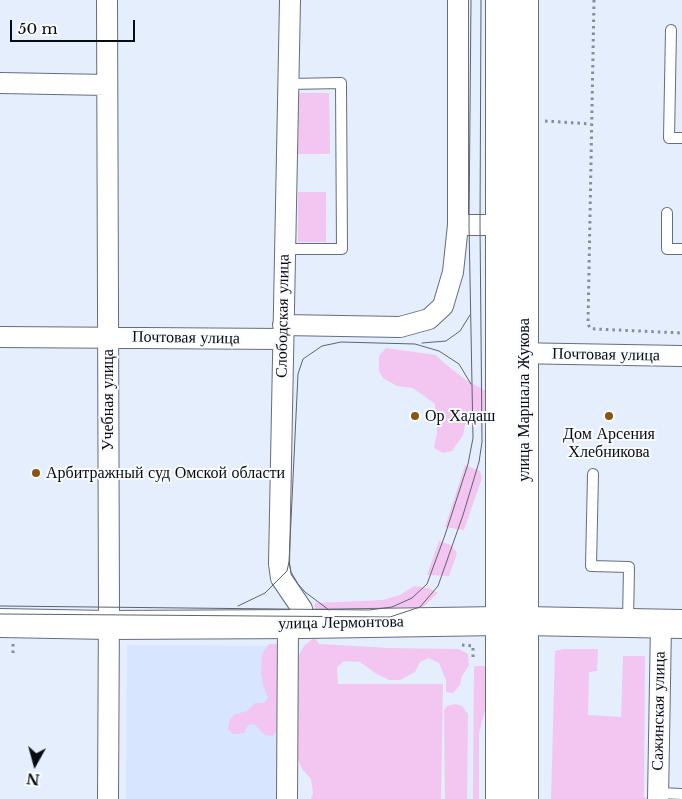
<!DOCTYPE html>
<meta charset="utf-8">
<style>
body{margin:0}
#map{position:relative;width:682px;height:799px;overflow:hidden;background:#e5eefd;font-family:"Libre Baskerville",serif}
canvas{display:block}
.north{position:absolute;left:10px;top:739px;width:50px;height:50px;-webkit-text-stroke:4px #f9fbfe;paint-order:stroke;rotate:187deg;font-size:14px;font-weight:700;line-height:20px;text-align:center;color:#080b11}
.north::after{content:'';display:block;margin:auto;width:18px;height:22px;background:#080b11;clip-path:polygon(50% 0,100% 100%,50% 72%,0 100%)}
.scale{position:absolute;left:10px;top:20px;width:125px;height:22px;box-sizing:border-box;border:2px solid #080b11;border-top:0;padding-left:6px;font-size:15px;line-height:18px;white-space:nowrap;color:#080b11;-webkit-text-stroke:4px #f9fbfe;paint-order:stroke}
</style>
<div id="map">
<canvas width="682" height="799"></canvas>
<div class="north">N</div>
<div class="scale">50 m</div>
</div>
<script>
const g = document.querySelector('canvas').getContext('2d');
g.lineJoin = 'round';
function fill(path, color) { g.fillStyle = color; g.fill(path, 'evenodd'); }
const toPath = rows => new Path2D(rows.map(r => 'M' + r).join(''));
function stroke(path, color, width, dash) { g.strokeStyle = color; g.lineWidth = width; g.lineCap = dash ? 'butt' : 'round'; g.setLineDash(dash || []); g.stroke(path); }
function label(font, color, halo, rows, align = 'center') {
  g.font = font + ' "Libre Baskerville",serif'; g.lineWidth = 4; g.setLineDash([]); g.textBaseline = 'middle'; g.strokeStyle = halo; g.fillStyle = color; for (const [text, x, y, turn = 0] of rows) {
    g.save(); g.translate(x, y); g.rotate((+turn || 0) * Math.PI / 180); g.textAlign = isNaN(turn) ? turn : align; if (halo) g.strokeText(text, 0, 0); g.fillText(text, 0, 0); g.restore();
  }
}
const built = toPath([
 [127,645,279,646,278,799,126,799]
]);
const green = toPath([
 [296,93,329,93,330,154,296,154],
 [298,192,326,192,326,242,298,242],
 [386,348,436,355,444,363,466,380,488,392,489,414,477,421,465,424,463,435,452,451,443,453,434,448,437,433,435,404,413,388,397,386,383,378,379,371,379,356],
 [465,465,480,471,482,478,464,530,445,527],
 [439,541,451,545,457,553,449,576,427,575],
 [414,586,429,588,438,593,422,608,404,616,313,620,315,603,383,600,400,595],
 [315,637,319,644,389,648,459,649,468,654,469,665,462,676,460,685,453,693,446,692,446,680,439,663,429,658,420,662,415,672,400,680,389,680,375,673,360,662,344,661,337,667,338,684,443,684,441,799,311,799,313,793,311,779,302,769,282,722,277,724,276,732,273,736,265,735,254,724,248,725,244,733,233,734,228,729,230,719,236,714,247,711,255,703,264,703,268,698,263,685,261,672,262,654,269,644,277,644,284,647,297,667,299,655,304,646],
 [564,649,598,649,597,671,589,672,588,715,621,717,623,656,645,656,644,797,653,799,551,799,555,651],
 [474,666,485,666,486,706,479,733,479,799,473,799],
 [455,704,462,706,468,714,467,799,445,799,444,710,447,706]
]);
const path = toPath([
 [594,0,588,324,590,328,595,329,682,333],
 [545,121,591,124],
 [13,644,13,653],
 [462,645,473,646,473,658]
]);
const service = toPath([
 [671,30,669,138,682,138],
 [667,213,667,249,682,249],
 [285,249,342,249,341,83,289,84],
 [593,474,591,566,629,567,628,621],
 [658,793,682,794]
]);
const minor = toPath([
 [107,0,109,607,108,799],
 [290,0,279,564,281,578,302,609,304,624],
 [0,83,107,85],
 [458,225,500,225],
 [283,325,400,327,429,319,443,306,453,272,458,225,458,0],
 [0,337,283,339],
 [512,353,682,356],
 [287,799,288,624],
 [658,799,661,624]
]);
const secondary = toPath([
 [524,621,682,624],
 [0,623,109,625,304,624,500,621]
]);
const primary = toPath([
 [524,0,524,799],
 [500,799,500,0]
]);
const tram = toPath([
 [422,343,446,341,460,331,470,315],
 [0,606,369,610,392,607,412,598,427,584,445,535,468,464,473,438,469,225,471,0],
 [238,606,265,593,287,571,289,562],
 [329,610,305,592,298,584,291,572,289,562,298,374,303,359,322,346,341,342,415,344,439,351,459,364,471,384],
 [0,614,390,617,420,607,438,586,463,515,479,462,482,442,480,225,481,0]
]);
const markers = [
 [415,416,5,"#8e5410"],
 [609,416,5,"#8e5410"],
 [36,473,5,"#8e5410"]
];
const streetNames = [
 ["Слободская улица",283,316,-89],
 ["Почтовая улица",186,338,1],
 ["Почтовая улица",606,355,1],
 ["Учебная улица",108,400,-90],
 ["улица Маршала Жукова",524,400,-90],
 ["улица Лермонтова",341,623,-1],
 ["Сажинская улица",659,711,-89]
];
const poiNames = [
 ["Ор Хадаш",425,416],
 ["Дом Арсения",609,434,"center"],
 ["Хлебникова",609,452,"center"],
 ["Арбитражный суд Омской области",46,473]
];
fill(built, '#d7e5fe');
fill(green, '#f2c6f1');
stroke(service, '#656d7e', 12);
stroke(minor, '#656d7e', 22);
stroke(secondary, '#656d7e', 30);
stroke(primary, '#656d7e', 30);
stroke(path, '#878d98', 3, [2.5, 4]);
stroke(service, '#fff', 10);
stroke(minor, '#fff', 20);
stroke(secondary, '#fff', 28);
stroke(primary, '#fff', 28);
stroke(tram, '#5d636c', 1);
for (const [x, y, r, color] of markers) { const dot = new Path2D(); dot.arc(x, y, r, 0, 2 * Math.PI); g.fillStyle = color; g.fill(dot); stroke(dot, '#f9fbfe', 2); }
label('16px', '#080b11', '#f9fbfe', streetNames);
label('16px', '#080b11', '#f9fbfe', poiNames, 'left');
</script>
